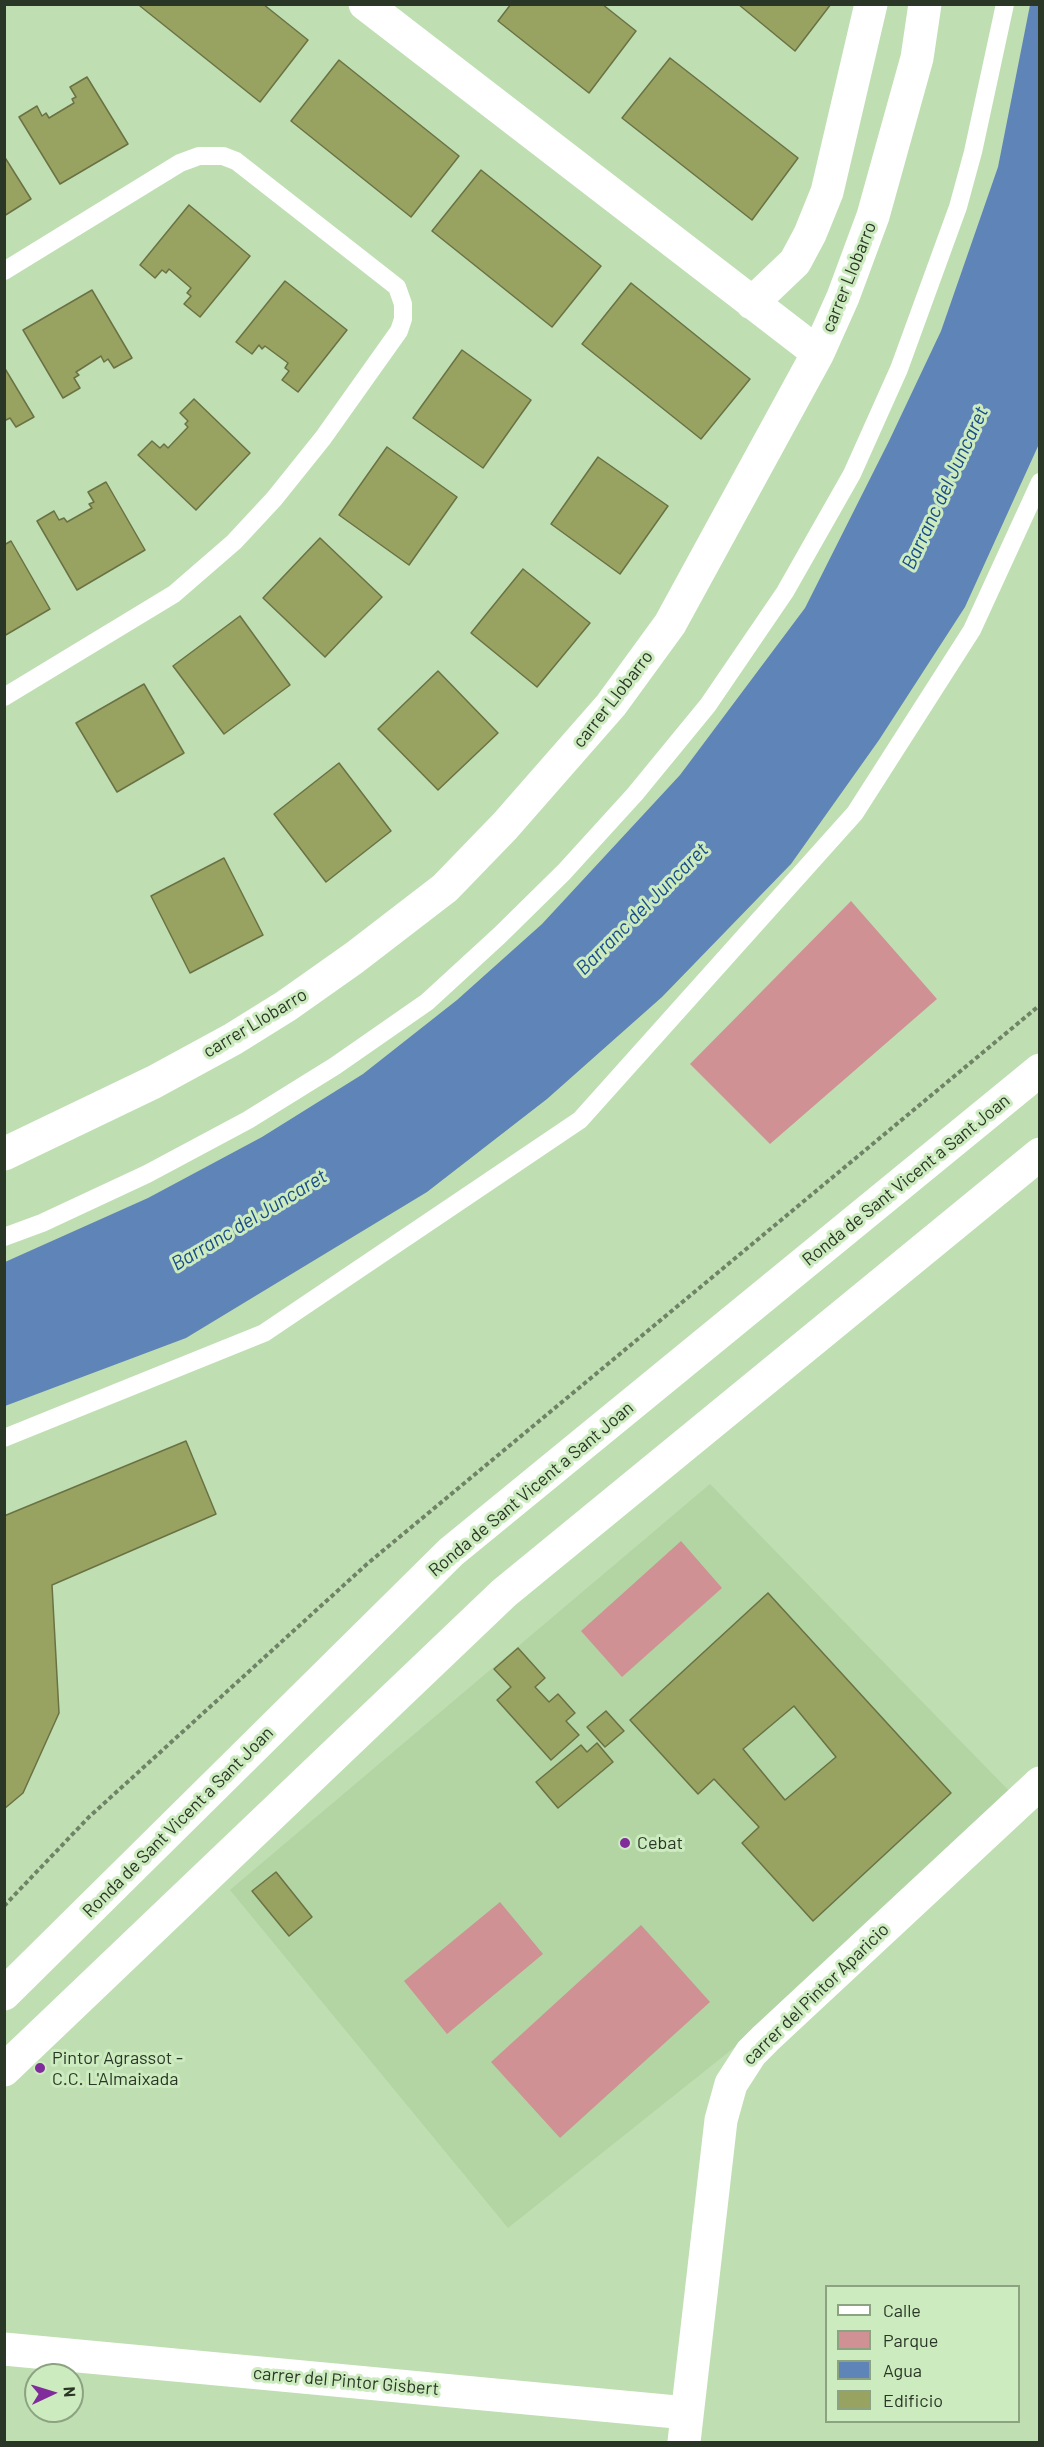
<!DOCTYPE html>
<style>
body{margin:0}
#map{position:relative;width:1044px;height:2447px;overflow:hidden;background:#bfdeb2;font-family:Barlow,sans-serif}
canvas{display:block}
.frame{position:absolute;inset:0;border:6px solid #2b3726;pointer-events:none}
.legend{position:absolute;left:825px;top:2285px;width:195px;height:138px;box-sizing:border-box;background:#ccebbf;border:2px solid #8ca382;margin:0;padding:8px 10px;list-style:none;font-size:18px;color:#2b3726}
.legend li{display:flex;align-items:center;gap:12px;height:30px}
.legend b{width:30px;border:2px solid #8ca382}
.north{position:absolute;left:24px;top:2363px;width:60px;height:60px;box-sizing:border-box;background:#ccebbf;border:2px solid #8ca382;border-radius:50%;rotate:86deg;font-size:16px;font-weight:700;line-height:24px;text-align:center;color:#2b3726}
.north::after{content:'';display:block;margin:auto;width:21px;height:27px;background:#802d9b;clip-path:polygon(50% 0,100% 100%,50% 72%,0 100%)}
</style>
<div id="map">
<canvas width="1044" height="2447"></canvas>
<div class="frame"></div>
<ul class="legend">
<li><b style="height:8px;background:#fff"></b>Calle</li>
<li><b style="height:16px;background:#cf9193"></b>Parque</li>
<li><b style="height:16px;background:#5f84b7"></b>Agua</li>
<li><b style="height:16px;background:#98a362"></b>Edificio</li>
</ul>
<div class="north">N</div>
</div>
<script>
const g = document.querySelector('canvas').getContext('2d');
g.lineJoin = 'round';
function fill(path, color) { g.fillStyle = color; g.fill(path, 'evenodd'); }
const toPath = rows => new Path2D(rows.map(r => 'M' + r).join(''));
function stroke(path, color, width, dash) { g.strokeStyle = color; g.lineWidth = width; g.lineCap = dash ? 'butt' : 'round'; g.setLineDash(dash || []); g.stroke(path); }
function label(font, color, halo, rows, align = 'center') {
  g.font = font + ' Barlow,sans-serif'; g.lineWidth = 6; g.setLineDash([]); g.textBaseline = 'middle'; g.strokeStyle = halo; g.fillStyle = color; for (const [text, x, y, turn = 0] of rows) {
    g.save(); g.translate(x, y); g.rotate((+turn || 0) * Math.PI / 180); g.textAlign = isNaN(turn) ? turn : align; if (halo) g.strokeText(text, 0, 0); g.fillText(text, 0, 0); g.restore();
  }
}
const built = toPath([
 [710,1484,1014,1796,770,2019,508,2228,230,1890]
]);
const green = toPath([
 [851,901,937,999,770,1144,690,1064],
 [681,1541,722,1588,622,1677,581,1631],
 [500,1902,543,1954,447,2034,404,1981],
 [641,1925,710,2002,560,2138,491,2062]
]);
const water = toPath([
 [1030,5,1040,5,1039,444,965,607,879,740,791,864,662,997,547,1099,427,1192,186,1338,5,1406,5,1262,148,1198,262,1137,363,1074,457,1000,542,924,680,775,805,608,889,441,941,331,998,167]
]);
const building = toPath([
 [141,4,263,4,308,40,260,102,140,6,141,4],
 [511,4,602,4,636,31,589,93,498,21,511,4],
 [738,4,831,4,795,51,738,4],
 [670,58,798,158,752,220,622,118,670,58],
 [339,60,459,156,411,217,291,121,339,60],
 [87,77,128,144,60,184,19,117,37,106,42,116,46,113,49,118,74,103,72,99,76,97,70,87,87,77],
 [4,156,31,199,4,216,4,156],
 [481,170,601,266,552,327,432,231,481,170],
 [189,205,250,256,200,317,184,304,191,296,187,293,191,288,169,269,166,273,162,270,155,278,140,265,189,205],
 [285,281,347,330,298,392,282,380,289,371,285,368,288,363,265,346,262,349,259,345,252,354,236,342,285,281],
 [631,283,750,379,701,439,582,344,631,283],
 [92,290,132,358,114,368,108,359,104,362,101,356,76,372,79,375,74,378,80,388,63,398,23,330,92,290],
 [462,350,531,400,483,468,413,418,462,350],
 [4,367,34,417,16,427,10,418,6,420,4,417,4,367],
 [194,399,250,453,196,510,138,455,152,441,160,448,164,444,168,448,188,427,185,424,188,421,180,413,194,399],
 [387,447,457,497,409,565,339,515,387,447],
 [598,457,668,506,620,574,551,524,598,457],
 [106,482,145,550,77,590,37,521,54,511,59,520,64,518,67,522,92,508,89,504,94,502,88,492,106,482],
 [320,538,382,597,325,657,263,598,320,538],
 [11,541,50,609,4,636,4,545,11,541],
 [523,569,590,623,537,687,471,633,523,569],
 [240,616,290,685,224,734,173,666,240,616],
 [438,671,498,733,438,790,378,729,438,671],
 [144,684,184,753,117,792,76,723,144,684],
 [339,763,391,831,326,882,274,814,339,763],
 [224,858,263,935,190,973,151,896,224,858],
 [186,1441,216,1514,52,1585,59,1713,23,1793,4,1809,4,1516,186,1441],
 [768,1593,951,1793,813,1921,742,1843,759,1827,714,1779,698,1794,630,1720,768,1593],
 [794,1706,836,1757,785,1800,743,1749,794,1706],
 [518,1648,545,1678,535,1687,549,1702,558,1694,575,1713,566,1721,579,1735,551,1760,497,1700,511,1687,494,1669,518,1648],
 [606,1711,624,1731,605,1747,587,1727,606,1711],
 [597,1743,613,1762,558,1808,536,1782,581,1745,587,1752,597,1743],
 [276,1872,312,1917,289,1936,252,1891,276,1872]
]);
const path = toPath([
 [4,1906,89,1817,367,1564,1040,1005]
]);
const lane = toPath([
 [4,271,180,163,199,156,223,156,236,161,397,287,403,304,403,319,399,331,323,438,274,499,234,542,174,594,4,697],
 [4,1237,42,1223,147,1174,248,1120,335,1066,427,1002,500,935,564,872,635,794,708,705,785,592,852,474,899,369,958,207,973,152,1005,4],
 [4,1438,264,1333,580,1120,855,813,972,630,1040,482]
]);
const street = toPath([
 [365,4,818,353],
 [752,303,795,262,810,234,827,192,871,4],
 [4,1154,154,1082,233,1039,286,1006,354,958,445,888,505,826,611,705,670,624,818,353,843,297,873,216,917,58,925,4],
 [4,2349,687,2413],
 [684,2442,721,2120,731,2084,751,2053,766,2038,1040,1783]
]);
const primary = toPath([
 [4,1994,451,1552,1040,1070],
 [4,2070,504,1593,1040,1154]
]);
const markers = [
 [625,1843,6,"#802d9b"],
 [40,2068,6,"#802d9b"]
];
const streetNames = [
 ["carrer Llobarro",849,277,-68],
 ["carrer Llobarro",613,699,-52],
 ["carrer Llobarro",255,1023,-31],
 ["Ronda de Sant Vicent a Sant Joan",906,1180,-39],
 ["Ronda de Sant Vicent a Sant Joan",531,1489,-40],
 ["Ronda de Sant Vicent a Sant Joan",178,1822,-45],
 ["carrer del Pintor Aparicio",816,1994,-44],
 ["carrer del Pintor Gisbert",346,2381,5]
];
const poiNames = [
 ["Cebat",637,1843],
 ["Pintor Agrassot -",52,2058],
 ["C.C. L'Almaixada",52,2079]
];
const waterNames = [
 ["Barranc del Juncaret",945,488,-65],
 ["Barranc del Juncaret",642,909,-45],
 ["Barranc del Juncaret",249,1220,-31]
];
fill(built, '#b2d5a3');
fill(green, '#cf9193');
fill(water, '#5f84b7');
fill(building, '#98a362');
stroke(building, '#6a7244', 1.5);
stroke(path, '#6f8466', 4, [4.5, 3]);
stroke(lane, '#fff', 18);
stroke(street, '#fff', 33);
stroke(primary, '#fff', 33);
for (const [x, y, r, color] of markers) { const dot = new Path2D(); dot.arc(x, y, r, 0, 2 * Math.PI); g.fillStyle = color; g.fill(dot); stroke(dot, '#ccebbf', 2); }
label('18px', '#2b3726', '#ccebbf', streetNames);
label('18px', '#2b3726', '#ccebbf', poiNames, 'left');
label('italic 20px', '#194a8a', '#ccebbf', waterNames);
</script>
